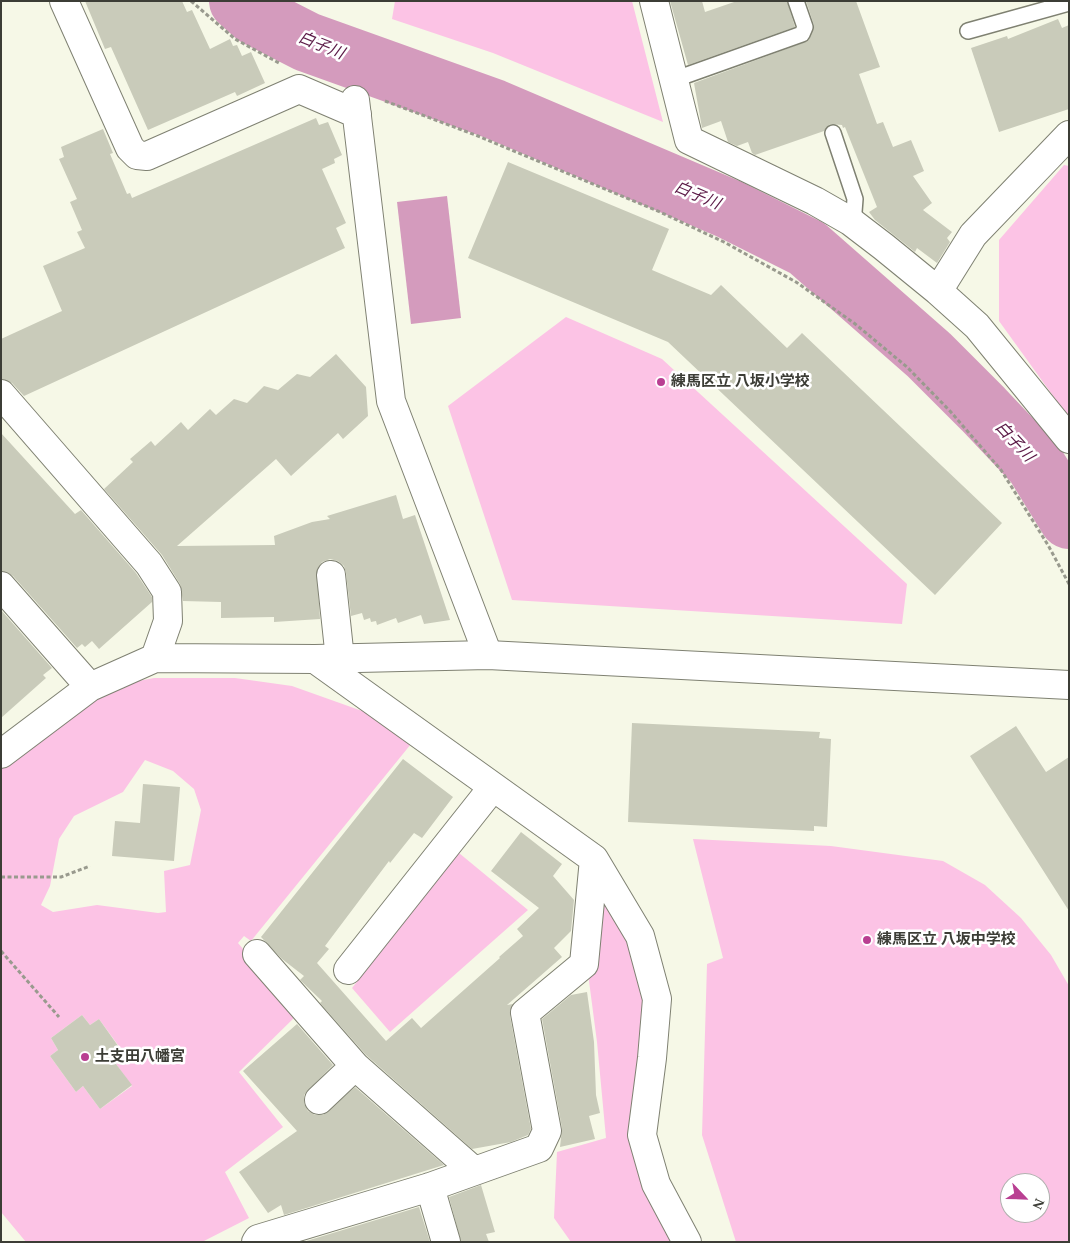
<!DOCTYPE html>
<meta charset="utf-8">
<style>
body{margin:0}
#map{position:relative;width:1070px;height:1243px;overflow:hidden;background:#f6f8e7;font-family:"Times New Roman",serif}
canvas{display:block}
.frame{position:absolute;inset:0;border:2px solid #3c3d36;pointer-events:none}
.north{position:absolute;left:1000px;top:1173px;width:50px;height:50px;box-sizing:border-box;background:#fff;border:1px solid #b1b1af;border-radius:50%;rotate:114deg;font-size:14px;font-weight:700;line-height:20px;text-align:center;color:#3c3d36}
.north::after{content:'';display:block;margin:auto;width:18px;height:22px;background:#b93f92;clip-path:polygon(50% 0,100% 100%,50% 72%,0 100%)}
</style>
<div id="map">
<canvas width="1070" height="1243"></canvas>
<div class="frame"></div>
<div class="north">N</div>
</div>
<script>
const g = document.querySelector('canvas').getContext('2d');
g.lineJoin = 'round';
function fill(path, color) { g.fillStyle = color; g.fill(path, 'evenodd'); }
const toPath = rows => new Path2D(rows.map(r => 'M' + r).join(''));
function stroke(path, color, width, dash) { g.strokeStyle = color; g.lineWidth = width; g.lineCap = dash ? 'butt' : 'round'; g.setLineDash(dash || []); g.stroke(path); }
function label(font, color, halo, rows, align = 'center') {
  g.font = font + ' "Times New Roman","Noto Sans JP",serif'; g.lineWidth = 5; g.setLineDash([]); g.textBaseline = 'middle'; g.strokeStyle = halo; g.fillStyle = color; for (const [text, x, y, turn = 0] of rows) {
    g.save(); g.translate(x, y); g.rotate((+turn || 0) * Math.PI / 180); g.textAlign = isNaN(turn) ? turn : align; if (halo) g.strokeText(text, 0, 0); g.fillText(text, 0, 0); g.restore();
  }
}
const green = toPath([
 [395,1,632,1,663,122,493,53,392,19],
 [1064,165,1069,166,1069,418,999,321,999,240],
 [566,317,662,359,907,584,902,624,512,600,448,406],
 [154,678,235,678,292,686,365,712,411,744,251,941,244,936,238,943,298,1014,239,1072,283,1127,225,1172,249,1218,202,1242,26,1242,1,1212,1,769,75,711,123,684],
 [145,760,173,771,194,789,201,810,190,865,164,871,166,912,158,913,97,905,53,912,41,905,50,886,59,839,74,816,123,792],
 [82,1015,90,1025,99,1019,126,1056,116,1064,132,1086,100,1109,83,1086,76,1092,50,1056,58,1050,51,1038],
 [693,839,831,846,943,861,985,885,1021,918,1051,955,1069,986,1069,1242,736,1242,702,1135,707,964,723,958],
 [1010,1183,1040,1183,1040,1213,1010,1213],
 [459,853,528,910,390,1032,352,988],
 [596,898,615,901,652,999,636,1136,679,1242,571,1242,554,1218,557,1152,606,1138,597,1042,589,981]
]);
const water = toPath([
 [447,196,461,318,411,324,397,202]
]);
const river = toPath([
 [239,1,256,16,307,42,494,109,729,209,807,248,929,355,983,409,1035,464,1069,519]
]);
const building = toPath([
 [85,1,182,1,187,12,192,10,210,49,230,39,233,46,237,45,242,56,251,52,265,83,237,96,235,92,148,130,111,47,105,49],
 [670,1,702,1,705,12,737,1,787,1,795,27,688,65],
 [806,1,856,1,880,67,859,74,877,124,883,122,893,147,911,140,924,171,913,176,932,203,923,210,952,232,947,238,950,242,937,263,917,248,915,252,875,220,869,212,877,207,845,127,843,128,842,125,830,124,824,131,755,155,752,153,748,142,737,146,728,142,721,121,702,128,694,83,808,41,814,25],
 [1058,19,1062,28,1069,25,1069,109,999,132,971,48,1007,36,1008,39],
 [316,118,319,125,328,122,342,155,334,159,335,163,322,169,346,223,336,228,345,248,24,396,12,383,1,379,1,339,62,311,43,266,85,248,77,232,82,230,70,202,77,199,59,159,64,157,61,147,103,129,113,153,110,154,127,194,130,193,132,198],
 [508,162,669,229,652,270,711,295,721,285,787,348,802,333,1002,523,935,595,668,342,468,258],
 [336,354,366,387,368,416,343,439,338,433,291,476,276,459,177,546,275,545,274,536,312,522,330,519,327,516,396,495,403,519,415,515,450,620,424,624,421,615,398,623,396,618,377,625,376,621,371,622,370,618,364,620,362,613,351,616,346,573,344,566,338,561,330,559,322,562,317,569,320,619,274,622,274,617,221,618,221,602,183,601,180,584,162,555,104,489,133,462,130,459,151,441,155,446,181,422,188,430,210,409,216,415,234,399,247,403,264,386,278,390,297,374,310,377],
 [1,433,75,514,81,510,136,573,152,597,152,602,99,649,92,641,85,647,82,644,77,648,13,576,1,571],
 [1,610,52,668,43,675,46,678,1,718],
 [632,723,820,732,819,738,831,739,827,827,814,826,814,831,628,822],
 [1016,726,1046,772,1069,757,1069,911,970,756],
 [403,759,453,797,422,838,414,833,390,863,389,861,325,946,329,949,317,963,386,1041,412,1018,421,1028,500,958,499,957,523,936,517,929,539,908,491,871,521,832,562,864,553,876,574,900,571,931,554,948,562,957,507,1005,513,1004,510,1016,531,1129,528,1135,511,1142,472,1149,366,1055,320,1003,322,1001,300,980,304,976,282,959,261,937],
 [143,784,180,787,174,861,112,856,115,821,140,823],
 [587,992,594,1042,596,1095,600,1113,589,1116,595,1139,560,1147,562,1128,542,1019,571,995],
 [82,1015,90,1025,99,1019,126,1057,116,1064,132,1085,100,1109,83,1086,76,1092,50,1056,58,1050,51,1038],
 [297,1024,333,1065,304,1095,304,1103,308,1111,315,1115,323,1115,355,1087,444,1165,284,1215,281,1205,268,1213,239,1172,297,1131,243,1071],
 [481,1185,495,1232,486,1234,489,1242,461,1242,449,1197],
 [419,1207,430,1242,303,1242]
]);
const path = toPath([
 [191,1,235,39,279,63],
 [385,101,478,136,660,212,724,242,796,282,854,323,907,367,950,411,1001,470,1048,545,1069,584],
 [1,877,61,877,90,866],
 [1,951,59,1017]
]);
const lane = toPath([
 [968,31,1069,3],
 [673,80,802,34,805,27,796,1],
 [833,133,855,199,854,212,850,221]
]);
const street = toPath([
 [64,1,130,148,137,155,147,156,299,89,357,114],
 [654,1,689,140,815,201,850,221,884,247,938,291,977,326,1069,439],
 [355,100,391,401,488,655],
 [938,291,973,235,1069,135],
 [1,394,149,564,167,592,168,621,155,658],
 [331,575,340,659],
 [1,586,90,687],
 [1,754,90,687,155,658,315,659,594,859,640,936,657,999,652,1058,642,1135,656,1184,687,1242],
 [257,954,355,1066,474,1171],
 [348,970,493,787],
 [319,1100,355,1066],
 [430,1187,446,1242],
 [256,1242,258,1239,430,1187,539,1148,547,1131,525,1013,584,964,594,859]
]);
const secondary = toPath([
 [315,659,488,655,1069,685]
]);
const markers = [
 [661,382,5,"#b93f92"],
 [867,940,5,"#b93f92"],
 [85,1057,5,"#b93f92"]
];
const poiNames = [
 ["練馬区立 八坂小学校",671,382],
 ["練馬区立 八坂中学校",877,940],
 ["土支田八幡宮",95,1057]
];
const waterNames = [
 ["白子川",321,46,22],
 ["白子川",697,196,23],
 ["白子川",1014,442,47]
];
fill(green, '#fcc3e5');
fill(water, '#d49bbd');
stroke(river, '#d49bbd', 60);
fill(building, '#c9cbba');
stroke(lane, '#7f8172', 18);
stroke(street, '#7f8172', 30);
stroke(secondary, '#7f8172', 30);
stroke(path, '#999a8e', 3, [4, 2.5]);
stroke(lane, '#fff', 15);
stroke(street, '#fff', 28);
stroke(secondary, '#fff', 28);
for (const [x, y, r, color] of markers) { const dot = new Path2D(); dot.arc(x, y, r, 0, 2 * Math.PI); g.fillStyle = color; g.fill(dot); stroke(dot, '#fff', 2); }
label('bold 15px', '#3c3d36', '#fff', poiNames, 'left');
label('italic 16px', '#5a1845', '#fff', waterNames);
</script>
